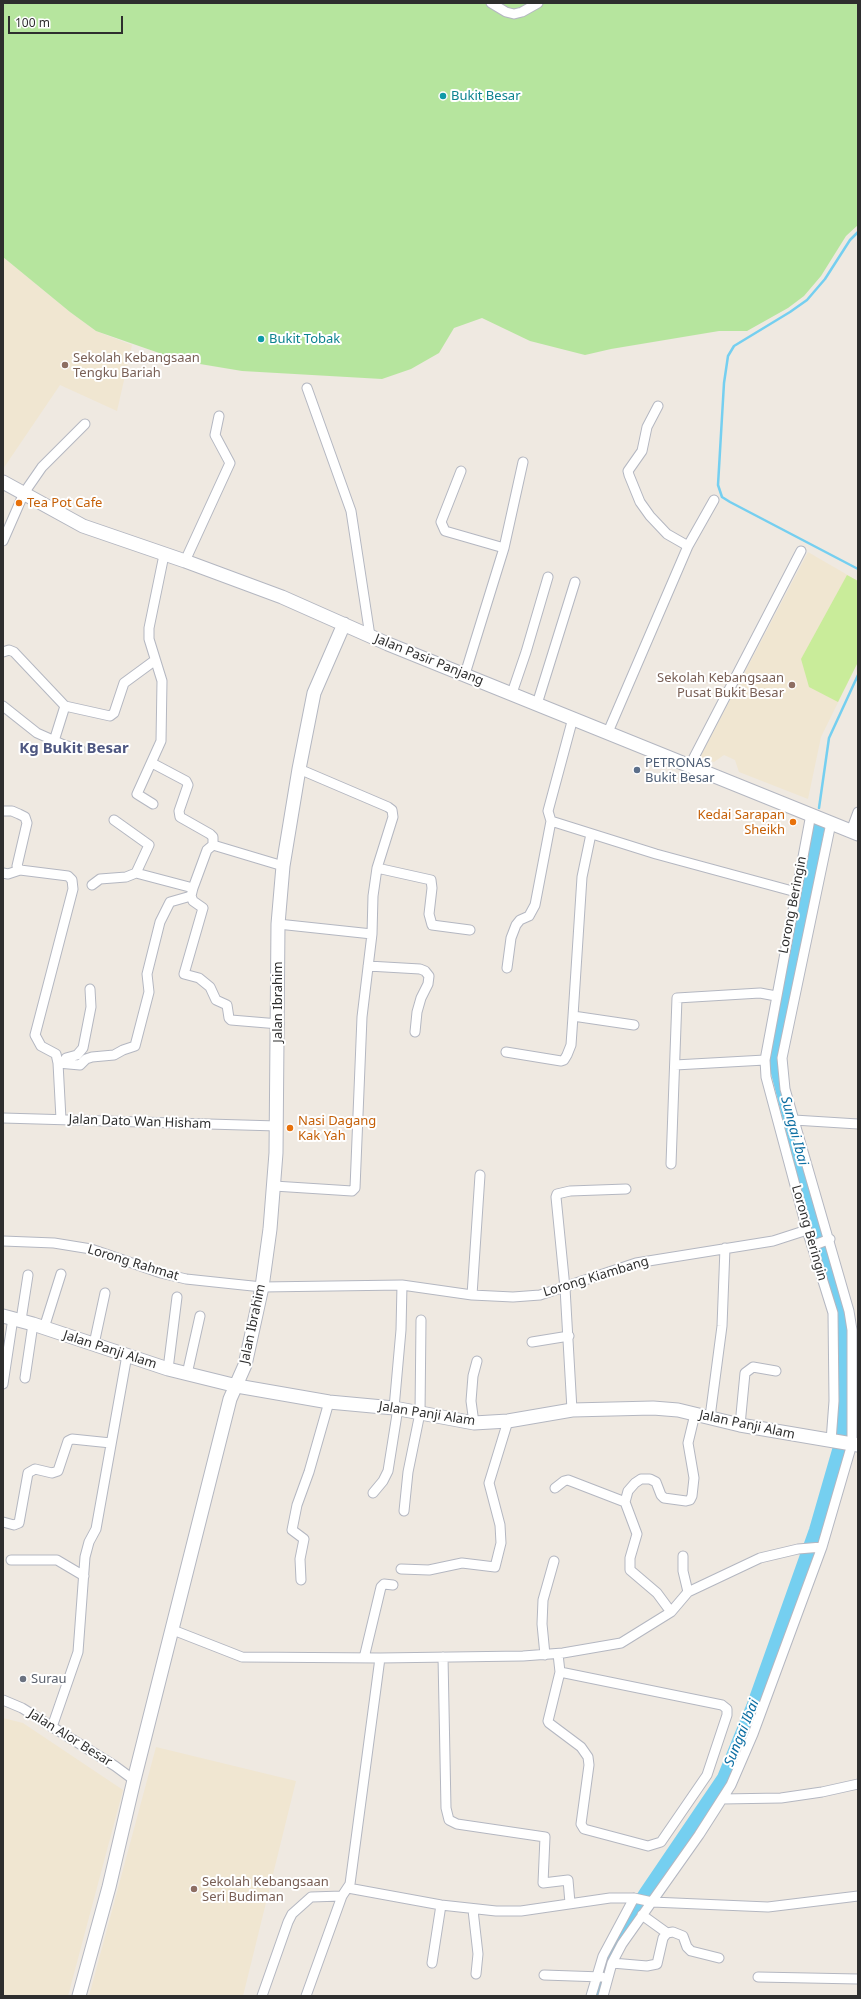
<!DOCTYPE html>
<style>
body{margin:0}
#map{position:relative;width:861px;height:1999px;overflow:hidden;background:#efe9e1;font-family:"Noto Sans",sans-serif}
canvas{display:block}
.frame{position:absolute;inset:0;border:4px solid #2e2e2e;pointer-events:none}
.scale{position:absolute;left:8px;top:16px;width:115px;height:18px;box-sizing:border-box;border:2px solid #2e2e2e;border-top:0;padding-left:5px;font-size:12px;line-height:14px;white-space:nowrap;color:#2e2e2e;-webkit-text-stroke:3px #fff;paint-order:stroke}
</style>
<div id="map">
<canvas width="861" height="1999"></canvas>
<div class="frame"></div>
<div class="scale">100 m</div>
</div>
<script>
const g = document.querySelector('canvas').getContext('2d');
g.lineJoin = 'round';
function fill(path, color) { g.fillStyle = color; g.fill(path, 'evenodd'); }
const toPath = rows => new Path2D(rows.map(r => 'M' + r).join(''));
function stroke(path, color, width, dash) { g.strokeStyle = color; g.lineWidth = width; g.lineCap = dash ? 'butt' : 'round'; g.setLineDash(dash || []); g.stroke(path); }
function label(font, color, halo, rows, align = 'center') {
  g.font = font + ' "Noto Sans",sans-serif'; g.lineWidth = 4; g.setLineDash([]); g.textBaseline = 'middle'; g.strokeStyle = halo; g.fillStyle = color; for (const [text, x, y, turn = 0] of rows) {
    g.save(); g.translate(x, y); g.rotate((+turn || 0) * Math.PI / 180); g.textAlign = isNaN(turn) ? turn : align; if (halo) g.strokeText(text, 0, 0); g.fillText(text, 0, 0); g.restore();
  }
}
const education = toPath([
 [3,257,70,312,96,331,132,345,117,411,60,385,3,469],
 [808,552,858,581,858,662,821,737,808,799,739,772,735,760,724,755,714,762,700,757],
 [3,1718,23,1723,123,1790,68,1996,3,1996],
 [156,1747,296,1781,243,1996,89,1996]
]);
const green = toPath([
 [3,3,858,3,858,225,846,236,821,276,804,296,788,308,747,331,719,331,611,349,585,355,530,341,482,318,454,328,439,353,411,369,382,379,242,371,182,361,96,331,70,312,3,257]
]);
const pitch = toPath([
 [847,575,858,581,858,662,838,702,809,687,801,659]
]);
const stream = toPath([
 [858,232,850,240,825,279,807,300,790,312,734,346,728,356,724,383,718,485,722,497,730,502,858,569],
 [819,808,829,738,858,675]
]);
const river = toPath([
 [818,826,776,1051,775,1061,803,1170,842,1308,844,1348,842,1437],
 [597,1996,609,1952,646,1893,724,1778,753,1707,816,1530,840,1447]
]);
const minor = toPath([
 [491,3,506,12,514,14,522,12,538,3],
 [307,388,351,511,370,636],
 [658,406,647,427,642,451,628,471,629,475,640,502,650,516,667,534,688,546],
 [461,471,441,522,445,531,504,548],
 [3,541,24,493,42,467,85,424],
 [185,561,230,463,215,435,219,416],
 [3,652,9,650,14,652,65,706,54,741],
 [465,674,504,548,523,462],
 [512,693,526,652,548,577],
 [537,704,575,582],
 [3,706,37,733,64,745,80,749],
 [65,706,110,716,114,713,124,683,154,661],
 [608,732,688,546,714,500],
 [152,763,186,781,188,785,179,811,180,817,210,834,213,837,213,845],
 [690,765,801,551],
 [153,804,137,794,161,741,162,681,149,639,149,628,164,555],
 [3,811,12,811,19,814,25,817,27,823,17,866,20,870,68,876,72,880,73,889,35,1035,41,1046,56,1054,58,1063],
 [811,814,765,1060,766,1077,807,1230,833,1313,834,1401,831,1441],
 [114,820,149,845,136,873,193,888,191,896,193,901,203,908,184,974,199,978,210,987,216,1000,227,1005,229,1018,231,1020,279,1024],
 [551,821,656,854,796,892],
 [851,831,858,812],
 [377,868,431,880,432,888,429,914,432,925,470,930],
 [3,873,8,874,20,870],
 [92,885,100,879,126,877,136,873],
 [193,888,207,850,213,845,283,866],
 [278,924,372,934],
 [368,966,420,969,425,971,429,976,428,984,421,998,417,1012,415,1032],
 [507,968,511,938,516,925,520,920,529,916,535,905,551,821,548,811,573,718],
 [573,1016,634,1025],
 [506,1052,561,1061,564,1060,567,1055,571,1045,573,1016,582,877,591,834],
 [63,1063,66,1058,77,1055,83,1048,91,1007,90,989],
 [675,1065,765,1060],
 [3,1118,277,1126],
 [61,1119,58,1063,80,1065,86,1059,92,1057,114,1055,123,1050,135,1046,149,992,147,974,160,922,170,902,191,896],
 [794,1120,858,1124],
 [671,1164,677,998,760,993,776,996],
 [274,1186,352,1191,355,1188,362,1017,372,934,373,896,377,868,393,817,392,810,388,807,299,769],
 [3,1241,54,1243,91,1249,161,1273,186,1279,262,1287,402,1285,472,1295,513,1297,540,1295,636,1263,773,1241,807,1230],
 [812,1246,830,1239],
 [472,1295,480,1175],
 [21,1320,28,1275],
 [44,1328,61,1274],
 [532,1342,569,1336],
 [94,1344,105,1293],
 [168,1369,177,1297],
 [187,1374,200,1316],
 [25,1378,33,1324],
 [3,1384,13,1318],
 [394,1408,401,1330,402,1285],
 [572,1410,565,1288,556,1197,557,1194,570,1191,626,1189],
 [710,1417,722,1326,725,1248],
 [474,1423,471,1401,473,1376,477,1361],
 [740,1425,745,1373,753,1367,776,1371],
 [555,1488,564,1481,568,1480,625,1502,637,1534,630,1558,630,1570,657,1593,671,1612],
 [373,1493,383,1481,388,1471,398,1408],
 [625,1502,628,1491,635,1483,641,1479,650,1479,656,1482,661,1495,664,1498,686,1501,690,1500,692,1496,694,1478,688,1443,695,1414],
 [404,1511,408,1472,420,1413,421,1320],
 [3,1522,14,1525,19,1523,28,1473,35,1469,52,1473,58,1471,68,1441,72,1439,111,1443],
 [683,1556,683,1571,688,1592],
 [11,1560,57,1560,84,1576],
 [401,1569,429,1570,462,1563,495,1567,501,1543,500,1525,489,1483,508,1421],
 [301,1580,300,1559,304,1539,292,1530,297,1505,309,1472,329,1402],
 [173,1630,242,1657,380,1658,523,1656,563,1653,621,1643,671,1612,688,1592,760,1558,798,1549,822,1547],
 [558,1654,560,1672,548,1721,549,1723,581,1747,588,1757,589,1765,581,1824,584,1829,648,1846,661,1842,707,1775,727,1715,727,1709,722,1705,560,1672],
 [545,1655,542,1624,543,1600,554,1561],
 [443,1657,446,1808,449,1820,457,1824,545,1837,543,1883,568,1880,570,1903],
 [364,1658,381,1587,384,1584,393,1585],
 [3,1700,22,1708,115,1766,134,1780],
 [52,1727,78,1652,85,1557,89,1542,96,1529,127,1355],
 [722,1799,781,1798,822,1792,858,1784],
 [348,1888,441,1905,496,1911,521,1911,610,1898,634,1898,652,1902,768,1907,858,1896],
 [473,1910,478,1954,476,1974],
 [642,1915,667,1933],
 [432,1963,441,1905],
 [612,1963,647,1966,657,1964,663,1938,667,1933,673,1932,683,1936,687,1947,691,1951,719,1958],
 [544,1975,602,1977],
 [758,1977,858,1979],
 [262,1996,288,1922,292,1914,311,1897,342,1896],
 [306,1996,342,1896,350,1884,380,1658],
 [591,1996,603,1956,634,1898],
 [603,1996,612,1963,622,1944,699,1835,731,1785,753,1734,822,1547,852,1444,852,1330,849,1311,785,1089,782,1058,831,823]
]);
const secondary = toPath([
 [3,482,83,526,185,561,282,597,388,644,858,834],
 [3,1316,33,1324,168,1369,237,1386,329,1402,394,1408,474,1423,508,1421,572,1410,653,1408,678,1410,740,1425,858,1445],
 [79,1996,109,1887,134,1780,230,1399,245,1365,262,1287,270,1229,276,1153,278,924,283,866,299,769,314,693,344,624]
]);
const markers = [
 [443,96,4,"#0f9aa8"],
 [261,339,4,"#0f9aa8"],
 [65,365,4,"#8d6e63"],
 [19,503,4,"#e8710a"],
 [792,685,4,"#8d6e63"],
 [637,770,4,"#5c6f8a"],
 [793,822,4,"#e8710a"],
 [290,1128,4,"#e8710a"],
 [23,1679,4,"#6b7280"],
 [194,1889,4,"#8d6e63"]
];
const cultureNames = [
 ["Bukit Besar",451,96],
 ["Bukit Tobak",269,339]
];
const educationNames = [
 ["Sekolah Kebangsaan",73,358],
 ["Tengku Bariah",73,373],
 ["Sekolah Kebangsaan",784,678,"right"],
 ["Pusat Bukit Besar",784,693,"right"],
 ["Sekolah Kebangsaan",202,1882],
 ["Seri Budiman",202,1897]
];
const foodNames = [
 ["Tea Pot Cafe",27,503],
 ["Kedai Sarapan",785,815,"right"],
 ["Sheikh",785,830,"right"],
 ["Nasi Dagang",298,1121],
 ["Kak Yah",298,1136]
];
const streetNames = [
 ["Jalan Pasir Panjang",429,660,22],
 ["Lorong Beringin",793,905,-79],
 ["Jalan Ibrahim",278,1002,-90],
 ["Jalan Dato Wan Hisham",140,1122,2],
 ["Lorong Beringin",809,1233,74],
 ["Lorong Rahmat",133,1263,17],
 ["Lorong Kiambang",596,1277,-17],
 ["Jalan Ibrahim",253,1324,-78],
 ["Jalan Panji Alam",110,1350,18],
 ["Jalan Panji Alam",427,1414,9],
 ["Jalan Panji Alam",747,1425,12],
 ["Jalan Alor Besar",70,1738,32]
];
const serviceNames = [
 ["PETRONAS",645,763],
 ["Bukit Besar",645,778]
];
const worshipNames = [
 ["Surau",31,1679]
];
const waterNames = [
 ["Sungai Ibai",794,1131,75],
 ["Sungai Ibai",742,1733,-68]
];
const quarterNames = [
 ["Kg Bukit Besar",74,749]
];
fill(education, '#f0e6d1');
fill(green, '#b6e59e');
fill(pitch, '#c9ec9a');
stroke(stream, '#75cff0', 2.5);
stroke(river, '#75cff0', 14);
stroke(minor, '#b4b7c1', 11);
stroke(secondary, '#b4b7c1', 15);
stroke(minor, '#fff', 9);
stroke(secondary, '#fff', 13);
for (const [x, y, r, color] of markers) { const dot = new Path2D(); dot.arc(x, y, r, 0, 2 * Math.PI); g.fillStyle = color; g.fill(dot); stroke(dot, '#fff', 1.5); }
label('13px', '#0d838f', '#fff', cultureNames, 'left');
label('13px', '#785e54', '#fff', educationNames, 'left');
label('13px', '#c56008', '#fff', foodNames, 'left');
label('13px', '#2e2e2e', '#fff', streetNames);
label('13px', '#4e5e75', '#fff', serviceNames, 'left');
label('13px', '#5b616d', '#fff', worshipNames, 'left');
label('italic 14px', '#0d6fa3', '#fff', waterNames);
label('bold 15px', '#4d5680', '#fff', quarterNames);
</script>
